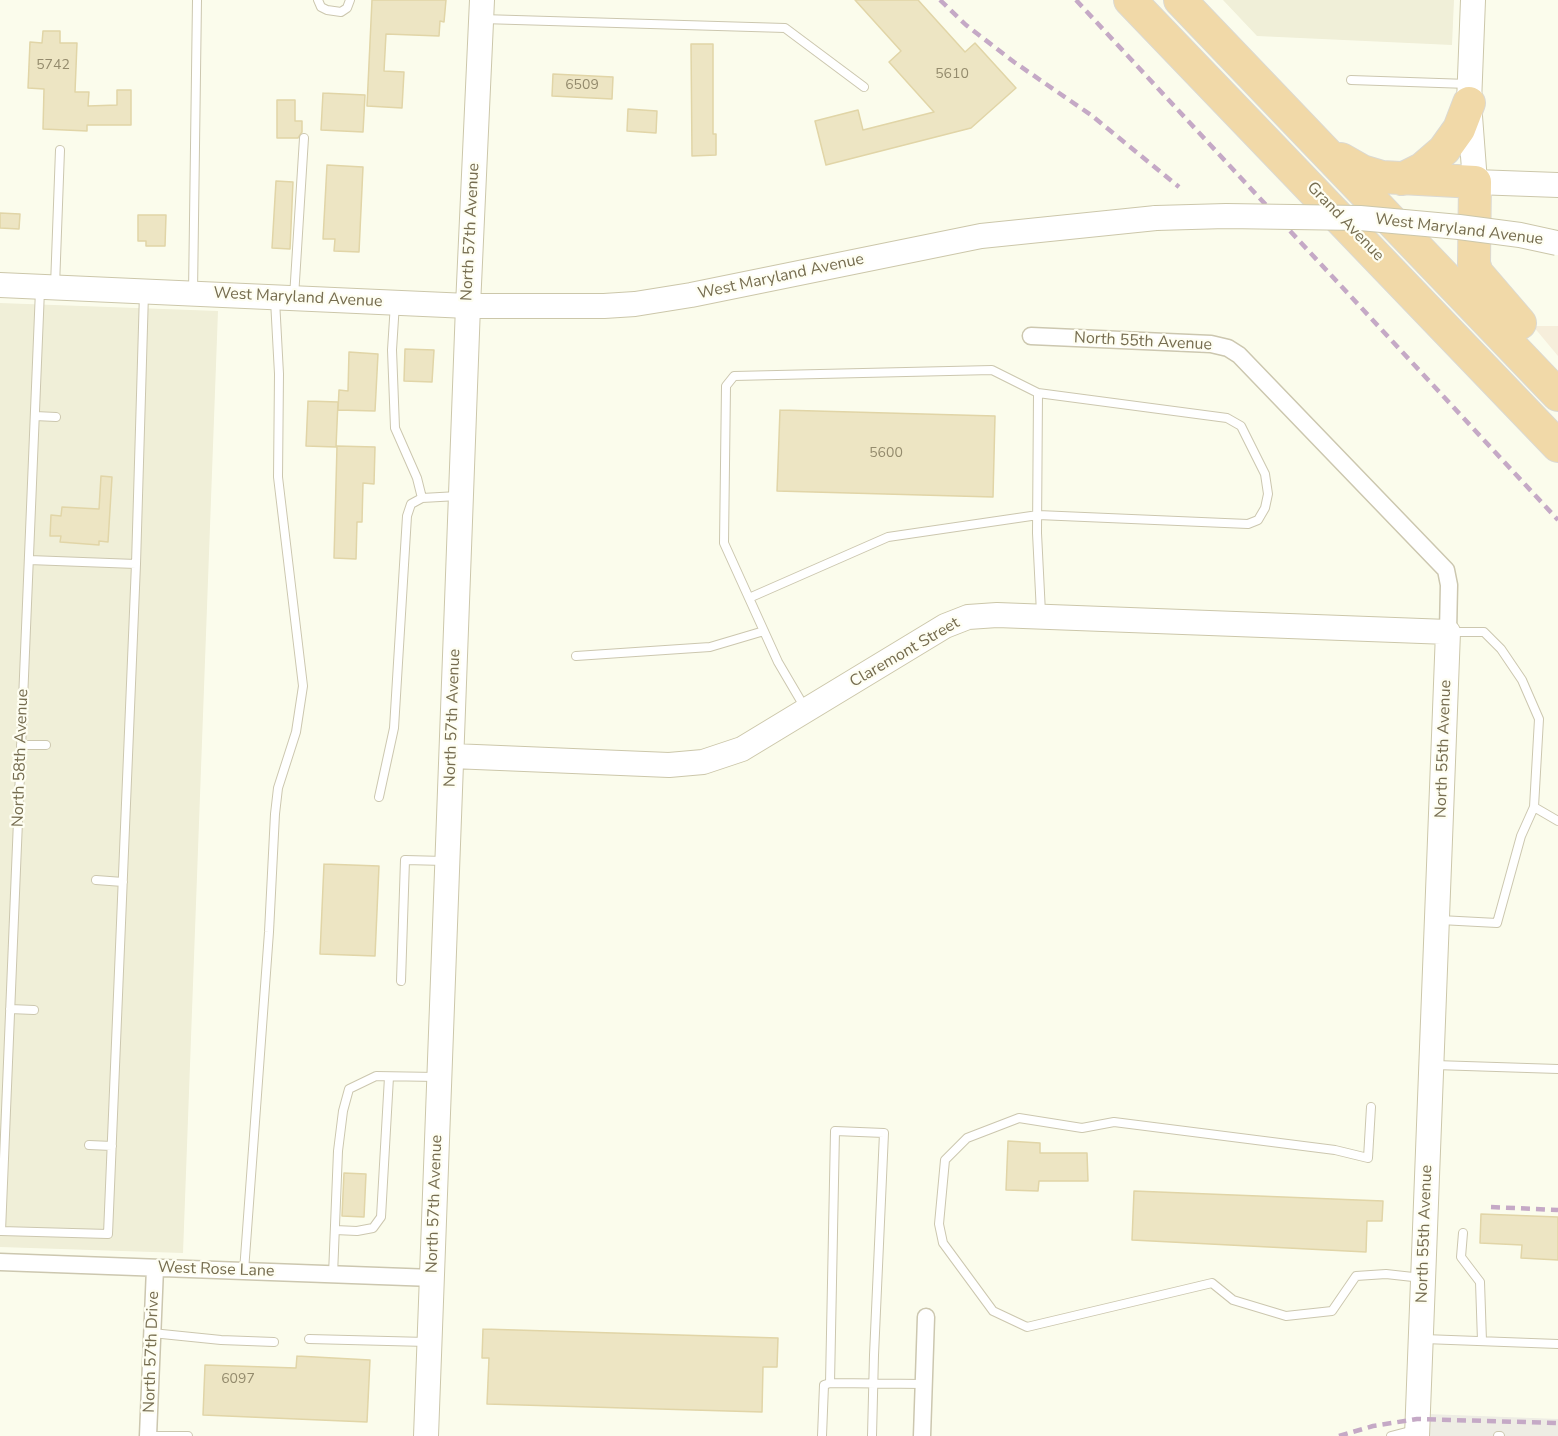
<!DOCTYPE html>
<style>
body{margin:0}
canvas{display:block;background:#fbfcec}
</style>
<canvas width="1558" height="1436"></canvas>
<script>
const g = document.querySelector('canvas').getContext('2d');
g.lineJoin = 'round';
function fill(path, color) { g.fillStyle = color; g.fill(path, 'evenodd'); }
const toPath = rows => new Path2D(rows.map(r => 'M' + r).join(''));
function stroke(path, color, width, dash) { g.strokeStyle = color; g.lineWidth = width; g.lineCap = dash ? 'butt' : 'round'; g.setLineDash(dash || []); g.stroke(path); }
function label(font, color, halo, rows, align = 'center') {
  g.font = font + ' "Nunito Sans",sans-serif'; g.lineWidth = 4.5; g.setLineDash([]); g.textBaseline = 'middle'; g.strokeStyle = halo; g.fillStyle = color; for (const [text, x, y, turn = 0] of rows) {
    g.save(); g.translate(x, y); g.rotate((+turn || 0) * Math.PI / 180); g.textAlign = isNaN(turn) ? turn : align; if (halo) g.strokeText(text, 0, 0); g.fillText(text, 0, 0); g.restore();
  }
}
const residential = toPath([
 [1223,0,1454,0,1452,45,1257,36],
 [0,303,218,311,183,1253,0,1247]
]);
const commercial = toPath([
 [1533,326,1558,326,1558,356]
]);
const industrial = toPath([
 [1427,1414,1558,1419,1558,1436,1426,1436]
]);
const building = toPath([
 [372,0,446,0,444,22,440,21,439,36,386,34,384,71,404,72,402,108,367,106,372,0],
 [855,0,918,0,965,52,975,43,1016,88,971,128,826,165,815,121,858,110,863,130,934,112,889,62,901,51,855,0],
 [43,31,60,31,60,43,77,43,75,92,89,92,88,106,117,105,117,90,131,90,131,125,87,125,87,131,43,129,44,89,28,88,30,42,42,43,43,31],
 [691,44,713,44,713,134,716,134,716,155,692,156,691,44],
 [553,74,613,77,612,99,552,96,553,74],
 [323,93,365,95,363,132,321,130,323,93],
 [277,100,295,100,295,121,302,121,302,132,298,138,277,138,277,100],
 [628,109,657,111,656,133,627,131,628,109],
 [327,165,363,167,359,252,334,251,335,239,323,239,327,165],
 [276,181,293,182,290,249,272,248,276,181],
 [0,213,20,214,19,229,0,228,0,213],
 [138,215,166,215,165,246,146,246,146,241,138,241,138,215],
 [405,349,434,350,432,382,404,381,405,349],
 [349,352,378,354,375,411,338,410,339,390,348,391,349,352],
 [308,401,338,402,336,447,306,446,308,401],
 [780,410,995,416,993,497,777,491,780,410],
 [337,446,375,447,374,484,363,483,362,522,357,522,356,559,334,558,337,446],
 [101,476,112,477,108,542,99,541,99,545,60,542,61,536,50,536,51,515,61,516,62,507,99,509,101,476],
 [324,864,379,866,375,956,320,954,324,864],
 [1008,1141,1040,1143,1040,1153,1087,1153,1088,1181,1039,1181,1038,1191,1006,1190,1008,1141],
 [344,1173,366,1174,364,1217,342,1216,344,1173],
 [1134,1191,1383,1201,1382,1221,1367,1221,1366,1252,1132,1240,1134,1191],
 [1481,1214,1558,1217,1558,1260,1521,1258,1522,1245,1480,1243,1481,1214],
 [483,1329,778,1338,777,1367,763,1367,762,1412,487,1404,489,1358,482,1358,483,1329],
 [297,1356,370,1360,367,1422,203,1415,205,1365,296,1368,297,1356]
]);
const lane = toPath([
 [318,0,321,7,327,10,341,12,347,8,350,0],
 [482,19,785,28,864,87],
 [1351,80,1468,84],
 [55,286,60,150],
 [40,290,1,1231,108,1234,136,564,144,293],
 [193,293,197,0],
 [294,297,304,138],
 [395,303,392,350,395,428,417,478,422,498],
 [35,416,56,417],
 [29,560,136,564],
 [749,598,888,537,1038,515,1248,524,1258,520,1265,508,1268,494,1265,474,1241,426,1227,418,1038,393],
 [576,656,710,647,764,631],
 [805,708,778,662,724,543,726,386,734,376,992,370,1038,393,1037,533,1041,613],
 [21,745,46,745],
 [379,797,394,728,407,516,411,504,422,498,458,496],
 [1534,807,1558,821],
 [96,880,123,882],
 [1440,920,1497,923,1521,836,1534,807,1539,719,1522,680,1501,649,1484,632,1449,632],
 [401,981,405,860,445,861],
 [10,1009,34,1010],
 [1435,1065,1558,1069],
 [1371,1107,1368,1158,1335,1150,1114,1122,1082,1128,1019,1118,967,1138,945,1160,939,1224,943,1243,993,1311,1027,1327,1212,1283,1233,1300,1286,1316,1332,1311,1356,1276,1386,1274,1422,1278],
 [89,1145,112,1146],
 [335,1230,357,1231,373,1228,381,1217,389,1077],
 [1463,1233,1461,1257,1480,1282,1482,1341],
 [244,1271,269,932,275,814,278,788,296,732,303,686,278,477,279,374,275,300],
 [333,1275,338,1151,343,1111,349,1089,376,1076,437,1077],
 [152,1333,221,1340,274,1342],
 [309,1339,427,1342],
 [1424,1339,1558,1344],
 [830,1383,835,1131,884,1133,874,1355,872,1436],
 [148,1436,188,1436],
 [822,1436,824,1385,830,1383,924,1384],
 [1391,1436,1414,1430],
 [1498,1436,1500,1436]
]);
const street = toPath([
 [1031,336,1211,344,1228,348,1239,355,1446,570,1449,585,1448,632],
 [0,1262,433,1278],
 [148,1436,155,1268],
 [922,1436,926,1317]
]);
const secondary = toPath([
 [1473,0,1469,103,1475,182,1558,185],
 [0,285,468,306,604,306,635,304,691,295,981,236,1156,218],
 [452,756,669,765,703,762,742,749,945,626,968,617,997,615,1448,632,1417,1436],
 [426,1436,468,306,482,0]
]);
const highway = toPath([
 [1130,0,1558,446],
 [1180,0,1558,395],
 [1341,159,1362,171,1382,177,1475,182,1474,264,1477,273,1520,323],
 [1402,179,1422,169,1444,150,1459,129,1469,103]
]);
const rail = toPath([
 [940,0,966,25,1014,62,1091,115,1179,187],
 [1076,0,1558,520],
 [1491,1207,1558,1210],
 [1339,1436,1373,1426,1417,1419,1558,1423]
]);
const secondaryBridge = toPath([
 [1156,218,1226,216,1360,218,1459,227,1520,235,1557,243]
]);
const numberNames = [
 ["5742",53,66],
 ["5610",952,75],
 ["6509",582,86],
 ["5600",886,454],
 ["6097",238,1380]
];
const streetNames = [
 ["Grand Avenue",1345,222,46],
 ["West Maryland Avenue",1459,230,7],
 ["North 57th Avenue",471,232,-87],
 ["West Maryland Avenue",781,277,-12],
 ["West Maryland Avenue",298,298,3],
 ["North 55th Avenue",1143,342,3],
 ["Claremont Street",905,653,-30],
 ["North 57th Avenue",453,718,-88],
 ["North 55th Avenue",1444,749,-88],
 ["North 58th Avenue",21,758,-88],
 ["North 57th Avenue",435,1204,-88],
 ["North 55th Avenue",1425,1234,-88],
 ["West Rose Lane",216,1270,2],
 ["North 57th Drive",152,1352,-88]
];
fill(residential, '#f0efd8');
fill(commercial, '#f6eedb');
fill(industrial, '#eeede4');
fill(building, '#ede5c3');
stroke(building, '#e1d5a7', 1.5);
stroke(lane, '#ccc7af', 10);
stroke(street, '#ccc7af', 19);
stroke(secondary, '#ccc7aa', 26);
stroke(highway, '#dbd9d2', 34);
stroke(lane, '#fff', 8);
stroke(street, '#fff', 16);
stroke(secondary, '#fff', 24);
stroke(highway, '#f1d9a8', 32);
stroke(rail, '#c5a9c6', 4.5, [9, 6]);
stroke(secondaryBridge, '#ccc7aa', 26, []);
stroke(secondaryBridge, '#fff', 24);
label('14px', '#948b6d', null, numberNames);
label('16px', '#766d50', '#fefef2', streetNames);
</script>
